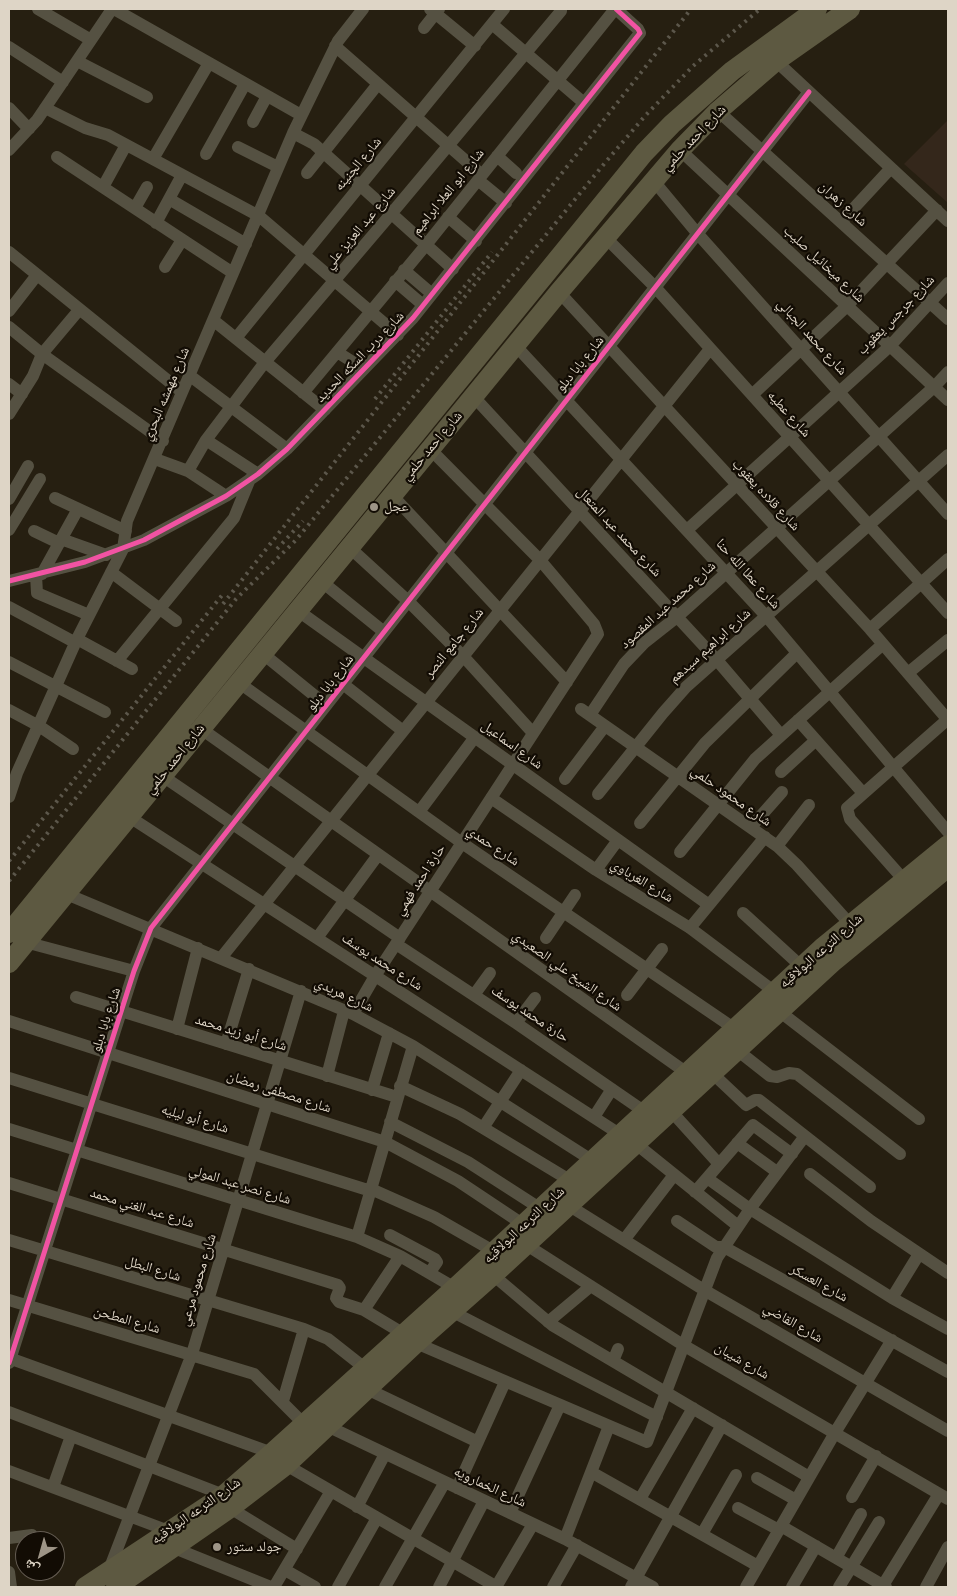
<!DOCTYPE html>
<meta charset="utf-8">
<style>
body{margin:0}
#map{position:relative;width:957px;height:1596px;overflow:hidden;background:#261f11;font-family:"IBM Plex Serif","Noto Naskh Arabic",serif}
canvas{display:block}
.frame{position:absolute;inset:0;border:10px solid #ded5c6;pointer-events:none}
.north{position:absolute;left:15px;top:1531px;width:50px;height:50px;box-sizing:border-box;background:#120c04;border:1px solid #645c52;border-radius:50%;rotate:218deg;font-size:14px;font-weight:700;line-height:20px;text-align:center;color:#ded5c6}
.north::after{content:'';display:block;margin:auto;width:18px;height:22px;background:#9e9587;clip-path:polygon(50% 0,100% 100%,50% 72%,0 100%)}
</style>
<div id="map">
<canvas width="957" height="1596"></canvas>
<div class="frame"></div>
<div class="north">ش</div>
</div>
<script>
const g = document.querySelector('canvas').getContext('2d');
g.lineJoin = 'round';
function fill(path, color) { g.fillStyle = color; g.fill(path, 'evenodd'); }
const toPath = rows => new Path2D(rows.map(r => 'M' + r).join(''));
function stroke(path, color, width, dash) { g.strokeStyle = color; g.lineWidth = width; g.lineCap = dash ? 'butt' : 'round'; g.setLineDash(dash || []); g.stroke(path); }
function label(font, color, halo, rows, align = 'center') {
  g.font = font + ' "IBM Plex Serif","Noto Naskh Arabic",serif'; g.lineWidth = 4.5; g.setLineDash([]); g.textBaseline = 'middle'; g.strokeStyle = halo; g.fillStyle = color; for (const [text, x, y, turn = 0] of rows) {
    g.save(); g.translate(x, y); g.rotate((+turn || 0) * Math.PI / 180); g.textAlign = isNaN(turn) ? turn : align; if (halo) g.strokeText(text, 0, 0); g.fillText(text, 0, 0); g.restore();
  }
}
const education = toPath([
 [948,120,948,203,904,164]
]);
const minor = toPath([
 [38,9,91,40],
 [114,9,301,115],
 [430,9,475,46],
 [492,24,584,103],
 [424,28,439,9],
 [335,46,482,175],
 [9,47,63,82],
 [77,61,147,97],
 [776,61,948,221],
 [9,108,29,129],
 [45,108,85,128,108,135,259,216,398,335],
 [718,111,948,319],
 [253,122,267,96],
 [293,133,314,144,453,269],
 [238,147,278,167],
 [9,150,37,120,112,9],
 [680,150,948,400],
 [206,154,245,84],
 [497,156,516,173],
 [57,157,233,273],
 [153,159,209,63],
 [307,173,378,84],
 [478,180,506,203],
 [653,180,697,233,948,514],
 [103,187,126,145],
 [169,199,246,244],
 [135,208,147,187],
 [448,217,476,241],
 [841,222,891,168],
 [156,223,182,175],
 [605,237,655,287,948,613],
 [9,252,182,392],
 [165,267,182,240],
 [404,270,432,294],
 [395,281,423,305],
 [559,292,870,629,948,720],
 [9,311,37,275],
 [213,320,325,410],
 [9,327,42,354,163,441],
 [236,338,504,9],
 [515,345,766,616,948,832],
 [337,352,364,369],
 [189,375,287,449],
 [9,384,22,394],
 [303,393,426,245,615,9],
 [752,395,847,306,937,210],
 [474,397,716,659,781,735],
 [9,414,33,376,42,354,79,310],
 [206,440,258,474],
 [155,459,188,471,226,496],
 [188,471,206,440,265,362,391,214,561,11,561,9],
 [392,495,567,682],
 [55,498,126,531],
 [9,499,28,466],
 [9,530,40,479],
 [687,530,890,346,948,283],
 [34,531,59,543],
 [61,539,106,555],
 [349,547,408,601,463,656,533,733],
 [111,572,176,621],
 [42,574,78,509],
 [36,575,37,593,89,615],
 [9,581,85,562,144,540,226,496,258,474,287,449,413,318,640,33,638,29,616,9],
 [321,581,384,632],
 [9,607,76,643],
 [297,610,709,905],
 [870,629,948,559],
 [77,639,132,669],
 [262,653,326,705],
 [117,661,234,518,250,479],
 [9,662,105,712],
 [908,673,948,640],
 [238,682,462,843,735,1029],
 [343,684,403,731],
 [581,709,777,846,797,865,850,924],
 [9,710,39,726,73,749],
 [590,715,624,664,644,643,677,617,934,387,948,372],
 [798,720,863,793],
 [200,728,687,1073],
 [781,772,816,740],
 [161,775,400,938],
 [565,779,605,726],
 [598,794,663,713,686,687,948,455],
 [9,797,17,773,77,639,123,549,127,521,293,133,338,41,363,9],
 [491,798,596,870,690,928,775,992],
 [419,812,475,737],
 [128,816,621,1135],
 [640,823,705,743,797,653],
 [751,827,782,792],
 [777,846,809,805],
 [680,852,755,759,883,644],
 [596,870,618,840],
 [904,880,850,819,847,808,948,719],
 [64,893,353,1014,413,1046,593,1161],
 [743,913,802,967],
 [690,928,765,837],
 [317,938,378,855],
 [546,938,575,895],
 [25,942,134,971],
 [396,944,516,1023,645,1112],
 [221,958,710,349],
 [474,995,490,973],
 [627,995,662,949],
 [76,997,397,1097],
 [779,1011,919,1119],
 [353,1014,375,976,598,634,594,624,540,560,430,449],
 [9,1021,385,1142,458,1181,524,1225],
 [516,1023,535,998],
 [177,1029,198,948],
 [226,1044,249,969],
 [737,1050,770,1076,777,1077,789,1073,797,1074,900,1154],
 [712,1073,746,1105,755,1100,759,1100,870,1187],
 [327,1076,344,1011],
 [9,1078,371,1191],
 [400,1086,460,1114,571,1181],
 [372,1090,389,1033],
 [671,1111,719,1164],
 [594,1117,612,1089],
 [390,1122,468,1162,541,1209],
 [483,1128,521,1070],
 [9,1129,357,1237,400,1256,455,1288],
 [635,1143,738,1226],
 [737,1143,777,1172],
 [810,1174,871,1221,948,1273],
 [707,1178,750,1209,892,1298,948,1329],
 [9,1183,338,1285,340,1288,336,1298,339,1302,364,1310,404,1334],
 [371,1189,434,1217,495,1252],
 [695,1192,753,1125,792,1154],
 [568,1205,704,1290,948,1431],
 [677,1221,716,1247,724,1247,948,1372],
 [390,1235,435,1259,437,1262,430,1272],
 [357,1237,413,1046],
 [9,1240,304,1329,328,1339,366,1369],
 [624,1240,674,1175],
 [525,1244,683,1345,948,1499],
 [493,1275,552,1325,809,1477],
 [892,1298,919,1254],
 [9,1300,254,1374,305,1425],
 [364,1310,400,1256],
 [451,1311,657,1417],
 [548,1322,591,1286],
 [416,1343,647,1442,717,1258,750,1209,805,1136],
 [9,1358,272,1453],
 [613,1361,618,1349],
 [9,1363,134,971,151,928,809,92],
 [367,1389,478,1442],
 [283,1401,304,1329],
 [9,1412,224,1495],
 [323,1424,565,1539,653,1587],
 [286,1465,497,1587],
 [9,1471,169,1531],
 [591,1472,758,1566],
 [757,1478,796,1500],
 [53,1487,71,1436],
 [457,1488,505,1382],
 [852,1497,876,1456],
 [640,1499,693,1408],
 [357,1507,385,1454],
 [230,1508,297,1549],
 [738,1508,779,1530],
 [510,1513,560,1405],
 [781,1526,886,1587],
 [702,1534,736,1475],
 [9,1538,32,1535],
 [565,1539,609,1426],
 [174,1548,271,1587],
 [836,1558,861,1514],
 [109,1570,192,1354,301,991],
 [285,1570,315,1587],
 [9,1572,11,1587],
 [274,1587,331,1491],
 [338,1587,377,1518],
 [385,1587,445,1482],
 [439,1587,484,1501],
 [496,1587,533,1524],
 [553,1587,577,1545],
 [631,1587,722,1425],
 [746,1587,836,1431,892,1340],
 [792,1587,816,1546],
 [839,1587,879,1522],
 [882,1587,939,1494],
 [926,1587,948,1547]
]);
const primary = toPath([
 [9,933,644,153,672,124,732,71,817,9],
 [9,963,559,292,680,150,718,111,776,61,850,9],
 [85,1587,224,1495,272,1453,455,1288,822,948,948,845],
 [116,1587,230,1508,286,1465,416,1343,493,1275,834,961,948,867]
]);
const rail = toPath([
 [375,399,492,252],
 [277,549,303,521],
 [223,604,691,9],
 [9,861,223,594],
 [9,881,236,599,296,540,604,164,645,116,693,66,760,9]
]);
const cycleway = toPath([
 [9,581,85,562,144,540,226,496,258,474,287,449,413,318,640,33,638,29,616,9],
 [9,1363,134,971,151,928,809,92]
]);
const markers = [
 [374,507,5,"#9e9587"],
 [217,1547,5,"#9e9587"]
];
const streetNames = [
 ["شارع احمد حلمي",694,138,-46],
 ["شارع الجنينه",358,164,-50],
 ["شارع ابو العلا ابراهيم",448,192,-51],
 ["شارع زهران",843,204,42],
 ["شارع عبد العزيز علي",360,228,-50],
 ["شارع ميخائيل صليب",824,264,43],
 ["شارع جرجس يعقوب",896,315,-46],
 ["شارع محمد الجبالي",812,337,48],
 ["شارع درب السكه الحديد",360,357,-46],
 ["شارع بابا دبلو",580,364,-51],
 ["شارع مهمشه البحري",166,394,-67],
 ["شارع عطيه",789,414,48],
 ["شارع احمد حلمي",432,446,-50],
 ["شارع قلاده يعقوب",766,495,47],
 ["شارع محمد عبد المتعال",619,532,47],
 ["شارع عطا الله حنا",748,574,48],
 ["شارع محمد عبد المقصود",668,605,-42],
 ["شارع جامع النصر",454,643,-51],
 ["شارع ابراهيم سيدهم",710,646,-42],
 ["شارع بابا دبلو",330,683,-52],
 ["شارع اسماعيل",512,745,36],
 ["شارع احمد حلمي",175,759,-51],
 ["شارع محمود حلمي",731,796,35],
 ["شارع حمدي",493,846,34],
 ["حارة احمد فهمي",420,880,-57],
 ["شارع الغرباوي",642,881,31],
 ["شارع الترعه البولاقيه",821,951,-41],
 ["شارع محمد يوسف",382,962,33],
 ["شارع الشيخ علي الصعيدي",567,971,35],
 ["شارع هريدي",344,995,25],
 ["حارة محمد يوسف",530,1014,34],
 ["شارع بابا دبلو",106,1020,-72],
 ["شارع أبو زيد محمد",241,1033,17],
 ["شارع مصطفى رمضان",279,1092,18],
 ["شارع أبو ليليه",195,1119,17],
 ["شارع نصر عبد المولي",240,1185,17],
 ["شارع عبد الغني محمد",142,1208,17],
 ["شارع الترعه البولاقيه",524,1225,-43],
 ["شارع البطل",153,1269,17],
 ["شارع محمود مرعي",198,1280,-73],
 ["شارع العسكر",819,1283,29],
 ["شارع المطحن",127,1320,16],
 ["شارع القاضي",793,1323,30],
 ["شارع شيبان",742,1361,30],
 ["شارع الخمارويه",490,1487,25],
 ["شارع الترعه البولاقيه",196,1511,-35]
];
const poiNames = [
 ["عجل",384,507],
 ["جولد ستور",227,1547]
];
fill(education, '#34271b');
stroke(minor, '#555142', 12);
stroke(primary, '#5d5941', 20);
stroke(rail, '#5c574b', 4, [2.5, 5]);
stroke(cycleway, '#f153a3', 5);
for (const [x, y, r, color] of markers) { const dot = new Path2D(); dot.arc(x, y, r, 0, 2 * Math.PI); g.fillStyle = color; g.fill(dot); stroke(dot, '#120c04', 2); }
label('14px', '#ded5c6', '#120c04', streetNames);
label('14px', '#ded5c6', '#120c04', poiNames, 'left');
</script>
